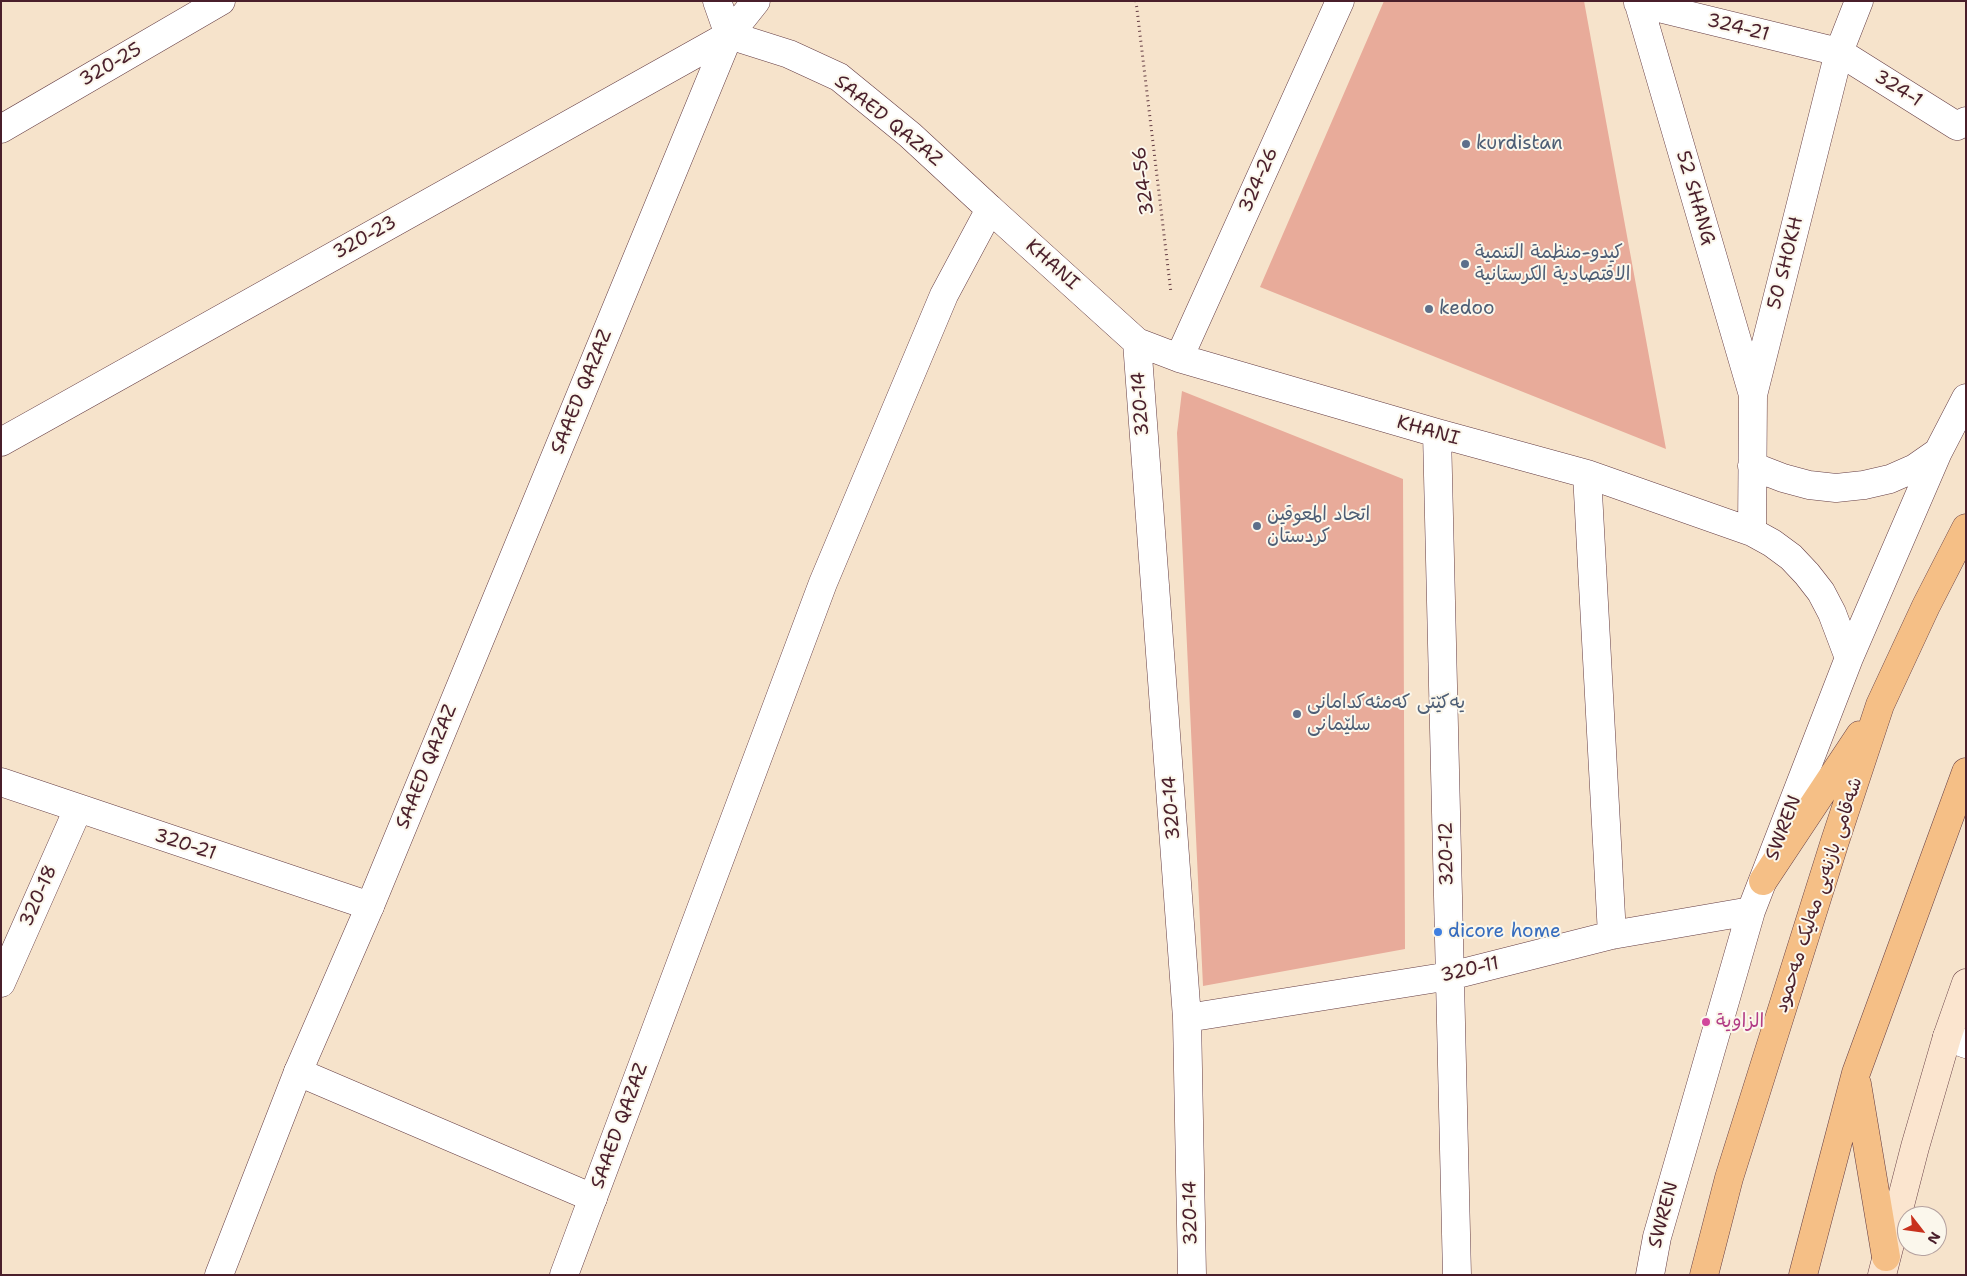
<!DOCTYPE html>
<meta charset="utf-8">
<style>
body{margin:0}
#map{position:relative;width:1967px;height:1276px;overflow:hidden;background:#f6e3cb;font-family:"Shantell Sans",sans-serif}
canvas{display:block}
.frame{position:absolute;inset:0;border:2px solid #4a1f2b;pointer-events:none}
.north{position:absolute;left:1897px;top:1206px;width:50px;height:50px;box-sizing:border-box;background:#fbf7ec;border:1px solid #b4a19f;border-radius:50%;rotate:120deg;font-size:14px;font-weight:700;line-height:20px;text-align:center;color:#4a1f2b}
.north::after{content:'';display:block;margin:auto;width:18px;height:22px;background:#c8321e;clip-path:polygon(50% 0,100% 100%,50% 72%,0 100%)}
</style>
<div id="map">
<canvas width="1967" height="1276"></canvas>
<div class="frame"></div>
<div class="north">N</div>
</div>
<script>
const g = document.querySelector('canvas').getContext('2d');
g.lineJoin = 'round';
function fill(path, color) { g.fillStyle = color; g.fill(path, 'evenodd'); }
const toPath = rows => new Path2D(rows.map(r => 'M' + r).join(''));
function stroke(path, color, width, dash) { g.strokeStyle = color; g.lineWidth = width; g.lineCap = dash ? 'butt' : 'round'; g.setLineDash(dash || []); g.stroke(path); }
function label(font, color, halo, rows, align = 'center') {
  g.font = font + ' "Shantell Sans","Playpen Sans Arabic",sans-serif'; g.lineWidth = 4; g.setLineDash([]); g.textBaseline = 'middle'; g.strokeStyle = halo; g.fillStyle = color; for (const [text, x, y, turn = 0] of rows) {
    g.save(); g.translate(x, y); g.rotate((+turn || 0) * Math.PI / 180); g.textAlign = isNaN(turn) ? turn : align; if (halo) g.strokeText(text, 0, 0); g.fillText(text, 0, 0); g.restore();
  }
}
const building = toPath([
 [1384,1,1584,1,1666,449,1260,287],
 [1182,391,1403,479,1405,949,1203,986,1177,433]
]);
const path = toPath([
 [1136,1,1171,293]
]);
const minor = toPath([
 [717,1,729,35],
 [1638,1,1753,395],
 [1638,3,1839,52,1957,126,1966,121],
 [1,129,221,1],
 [990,209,1137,342,1179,358,1437,433,1587,474,1752,532,1772,543,1791,557,1807,574,1821,592,1832,613,1849,658],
 [1137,342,1187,1018,1192,1275],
 [1179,358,1340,1],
 [1437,433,1457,1275],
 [1,442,729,35,756,1],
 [1752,466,1783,478,1809,485,1836,488,1864,485,1890,479,1915,468,1938,452],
 [1587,474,1612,935],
 [1752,532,1753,395,1839,52,1859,1],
 [1,782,370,906],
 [1,983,78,809],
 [1187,1018,1450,976,1612,935,1751,911],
 [1947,1037,1966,1044],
 [298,1072,593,1198],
 [1650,1275,1657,1237,1751,911,1849,658,1938,452,1966,398]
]);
const tertiary = toPath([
 [219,1275,298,1072,370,906,729,35,789,54,839,77,910,135,990,209,944,295,823,583,564,1275]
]);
const secondary = toPath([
 [1882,1275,1915,1147,1947,1037,1966,983]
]);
const trunk = toPath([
 [1763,881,1860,735],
 [1857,1084,1886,1257],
 [1704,1275,1729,1178,1835,841,1880,705,1926,606,1966,528],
 [1803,1275,1856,1073,1966,772]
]);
const markers = [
 [1466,144,5,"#5c6f8a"],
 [1465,264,5,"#5c6f8a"],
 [1429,309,5,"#5c6f8a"],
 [1257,526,5,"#5c6f8a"],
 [1297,714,5,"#5c6f8a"],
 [1438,932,5,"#3f7fe0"],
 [1706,1022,5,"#d1479c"]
];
const streetNames = [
 ["324-21",1738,28,14],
 ["320-25",111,65,-30],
 ["324-1",1898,89,32],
 ["SAAED QAZAZ",888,121,39],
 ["324-26",1259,180,-66],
 ["324-56",1144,181,-97],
 ["52 SHANG",1695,198,74],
 ["320-23",365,238,-29],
 ["50 SHOKH",1786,263,-76],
 ["KHANI",1052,265,42],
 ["SAAED QAZAZ",582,392,-68],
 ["320-14",1141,404,-94],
 ["KHANI",1428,431,16],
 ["SAAED QAZAZ",427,767,-68],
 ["320-14",1172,808,-94],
 ["SWREN",1784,828,-69],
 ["320-21",185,845,18],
 ["320-12",1447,854,-91],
 ["شەقامی بازنەیی مەلیک مەحمود",1819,895,-72],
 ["320-18",39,896,-66],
 ["320-11",1470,970,-13],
 ["SAAED QAZAZ",620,1126,-70],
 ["320-14",1191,1213,-91],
 ["SWREN",1664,1215,-75]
];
const serviceNames = [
 ["kurdistan",1476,144],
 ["کیدو-منظمة التنمية",1475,253],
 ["الاقتصادية الكرستانية",1475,275],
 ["kedoo",1439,309],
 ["اتحاد المعوقین",1267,515],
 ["کردستان",1267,537],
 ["یەکێتی کەمئەکدامانی",1307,703],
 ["سلێمانی",1307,725]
];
const shopNames = [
 ["dicore home",1448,932]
];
const hotelNames = [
 ["الزاوية",1716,1022]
];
fill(building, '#e8ab9a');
stroke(minor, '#643c43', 29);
stroke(tertiary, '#643c43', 29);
stroke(secondary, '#643c43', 29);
stroke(trunk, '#643c43', 29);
stroke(path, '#643c43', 3, [1, 4]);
stroke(minor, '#fff', 28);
stroke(tertiary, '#fff', 28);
stroke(secondary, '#fbe5cf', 28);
stroke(trunk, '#f5bf86', 28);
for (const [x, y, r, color] of markers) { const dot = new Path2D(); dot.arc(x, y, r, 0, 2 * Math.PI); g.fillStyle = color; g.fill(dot); stroke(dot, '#fbf7ec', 2); }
label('19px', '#4a1f2b', '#fbf7ec', streetNames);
label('19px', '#4e5e75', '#fbf7ec', serviceNames, 'left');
label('19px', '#366cbe', '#fbf7ec', shopNames, 'left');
label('19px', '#b23c85', '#fbf7ec', hotelNames, 'left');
</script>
